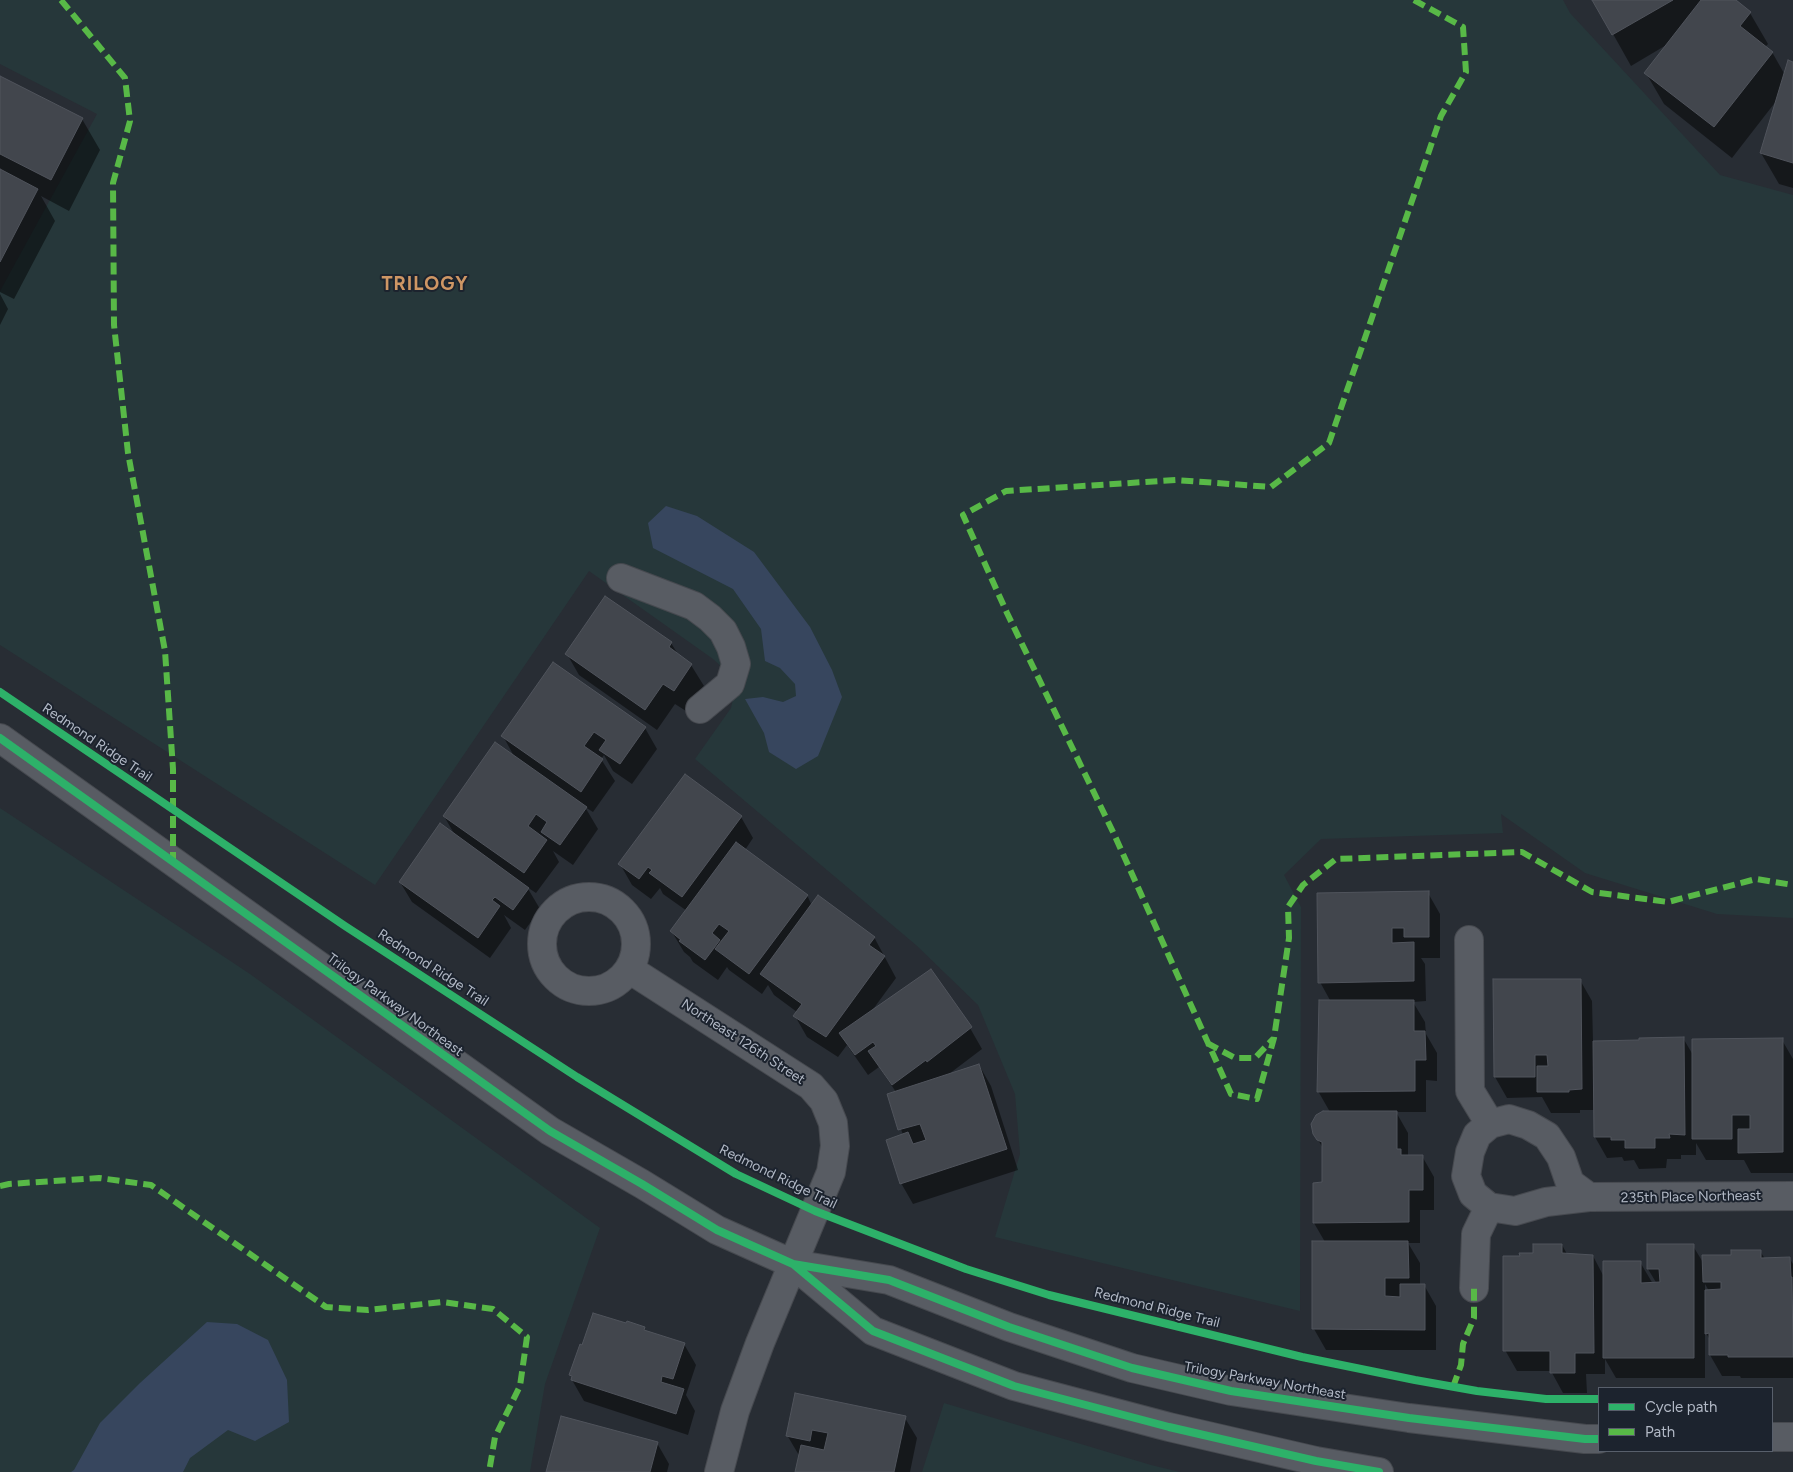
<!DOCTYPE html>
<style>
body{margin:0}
#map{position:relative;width:1793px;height:1472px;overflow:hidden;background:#282d34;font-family:Figtree,sans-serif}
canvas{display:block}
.legend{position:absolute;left:1598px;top:1387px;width:175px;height:65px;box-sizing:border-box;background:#1c232e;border:1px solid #585f6b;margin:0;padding:6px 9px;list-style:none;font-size:15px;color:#b2b9c6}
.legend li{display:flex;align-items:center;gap:10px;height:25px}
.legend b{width:25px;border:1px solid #585f6b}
</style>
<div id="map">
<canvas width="1793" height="1472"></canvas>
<ul class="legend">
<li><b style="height:6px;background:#2db169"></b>Cycle path</li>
<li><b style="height:6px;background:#58b947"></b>Path</li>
</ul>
</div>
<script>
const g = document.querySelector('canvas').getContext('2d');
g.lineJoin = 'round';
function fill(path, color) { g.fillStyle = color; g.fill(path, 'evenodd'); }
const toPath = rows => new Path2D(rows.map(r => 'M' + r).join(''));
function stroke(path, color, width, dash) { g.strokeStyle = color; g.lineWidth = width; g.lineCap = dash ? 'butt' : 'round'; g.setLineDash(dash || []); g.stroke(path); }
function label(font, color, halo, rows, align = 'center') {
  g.font = font + ' Figtree,sans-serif'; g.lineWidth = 4; g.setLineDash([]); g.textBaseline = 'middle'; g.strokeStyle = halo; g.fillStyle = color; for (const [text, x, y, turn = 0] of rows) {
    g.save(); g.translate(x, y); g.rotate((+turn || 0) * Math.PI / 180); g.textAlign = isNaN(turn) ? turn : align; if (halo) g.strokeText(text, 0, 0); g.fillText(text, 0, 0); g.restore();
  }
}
const green = toPath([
 [0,0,1563,0,1570,13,1720,175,1793,195,1793,918,1717,914,1585,873,1501,814,1503,833,1321,839,1284,875,1301,907,1300,1311,995,1237,1020,1154,1015,1094,978,1005,916,945,695,759,731,708,734,695,745,688,713,659,589,571,375,885,0,645,0,291,97,114,0,64],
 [0,808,250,974,600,1228,545,1384,530,1472,0,1472],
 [944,1403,1151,1465,1180,1472,922,1472]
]);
const water = toPath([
 [666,506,697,516,754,552,810,627,832,670,842,697,818,756,796,769,769,752,764,733,745,699,763,697,783,702,796,696,795,684,780,668,765,661,761,629,733,589,653,548,648,523],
 [207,1322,237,1324,268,1340,287,1380,289,1422,255,1441,228,1430,190,1458,183,1472,71,1472,74,1470,100,1423,140,1383]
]);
const shadow = toPath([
 [1594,0,1734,0,1750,13,1768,44,1765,47,1772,52,1785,75,1793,63,1793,188,1779,184,1761,153,1777,100,1732,158,1664,104,1646,73,1668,44,1631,66],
 [0,77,82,119,100,150,69,211,41,196,55,221,14,299,0,292],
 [0,294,8,309,0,325],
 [671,643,679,656,691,665,704,686,686,711,675,704,657,730,579,675,567,654],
 [645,728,657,749,632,784,613,771,604,755,601,759,615,781,593,812,585,807,598,829,573,865,553,851,559,862,536,893,527,887,540,909,525,930,504,915,511,928,490,958,412,902,400,882,456,837,444,816,515,758,503,736],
 [741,817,753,838,745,850,807,895,812,906,874,937,896,978,871,1012,970,1028,982,1049,949,1074,979,1065,991,1086,1018,1170,913,1204,901,1183,903,1135,889,1094,896,1092,879,1067,868,1075,847,1045,838,1057,807,1037,795,1016,797,1012,774,995,768,985,762,994,729,970,727,967,718,980,693,962,690,957,684,952,672,932,687,911,663,894,660,888,651,899,632,885,620,864],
 [1428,893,1440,914,1440,958,1421,958,1425,964,1426,1001,1413,1002,1425,1022,1426,1034,1437,1053,1437,1081,1426,1080,1426,1112,1396,1112,1408,1133,1408,1156,1422,1156,1434,1177,1434,1210,1420,1210,1420,1243,1408,1243,1420,1263,1420,1285,1424,1285,1436,1306,1436,1350,1326,1350,1314,1329,1325,1242,1314,1223,1323,1184,1324,1150,1314,1133,1330,1112,1318,1091,1331,1002,1320,982],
 [1580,980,1592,1001,1593,1042,1640,1042,1683,1038,1693,1055,1782,1040,1793,1059,1793,1173,1751,1173,1744,1160,1706,1160,1696,1143,1696,1155,1681,1155,1681,1159,1667,1159,1666,1168,1639,1169,1634,1160,1624,1161,1622,1157,1607,1158,1595,1137,1595,1110,1580,1110,1580,1113,1551,1113,1542,1097,1507,1098,1495,1077],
 [1562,1245,1567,1254,1593,1256,1604,1277,1640,1262,1653,1284,1657,1284,1648,1269,1648,1245,1693,1246,1704,1264,1760,1251,1765,1259,1790,1259,1793,1264,1793,1378,1741,1378,1740,1376,1722,1376,1710,1355,1710,1340,1705,1331,1705,1378,1616,1378,1605,1359,1605,1374,1586,1374,1587,1393,1563,1393,1551,1371,1517,1371,1505,1350,1521,1257],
 [1705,1284,1709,1291,1705,1291],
 [644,1328,646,1332,684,1344,696,1365,686,1395,695,1411,688,1435,584,1401,572,1380,571,1375,583,1347],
 [796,1395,905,1418,917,1438,910,1472,797,1472,800,1457,787,1435],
 [657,1443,669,1464,667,1472,547,1472]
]);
const building = toPath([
 [1592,0,1673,0,1612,35,1592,0],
 [1701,0,1736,0,1751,12,1740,26,1773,52,1714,127,1644,73,1701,0],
 [1788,60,1793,62,1793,163,1760,153,1788,60],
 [0,76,83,118,51,180,0,154,0,76],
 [0,169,38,189,0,262,0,169],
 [605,596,672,642,669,647,692,664,674,691,663,684,645,710,565,654,605,596],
 [553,662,646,727,620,764,599,750,606,740,594,732,584,746,603,759,581,792,501,736,553,662],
 [495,742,587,807,560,845,541,832,547,822,536,814,528,826,547,840,524,873,443,816,495,742],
 [685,774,742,816,682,897,649,873,652,870,648,867,639,879,618,864,685,774],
 [440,823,529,888,513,910,495,897,492,900,500,906,478,938,399,882,440,823],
 [736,842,808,895,749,974,715,949,729,931,719,924,712,933,720,940,705,960,679,941,681,940,670,931,736,842],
 [1429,891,1429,937,1404,937,1404,928,1392,928,1392,943,1414,942,1414,981,1318,983,1317,893,1429,891],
 [818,895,875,937,869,945,885,956,826,1037,793,1016,802,1004,760,974,818,895],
 [931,969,972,1027,927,1062,926,1060,892,1085,868,1051,876,1046,873,1042,855,1055,839,1033,931,969],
 [1493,979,1581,979,1582,1089,1569,1090,1569,1092,1537,1092,1537,1066,1548,1066,1547,1055,1535,1055,1535,1077,1494,1077,1493,979],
 [1319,1000,1414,1000,1414,1031,1425,1031,1426,1060,1415,1060,1415,1091,1317,1092,1319,1000],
 [1684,1037,1685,1135,1669,1134,1670,1138,1655,1138,1655,1148,1625,1148,1625,1140,1611,1140,1611,1137,1594,1137,1593,1041,1639,1040,1639,1038,1684,1037],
 [1783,1038,1783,1152,1738,1153,1738,1129,1750,1129,1750,1115,1732,1115,1732,1139,1692,1139,1692,1039,1783,1038],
 [979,1064,1007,1149,900,1184,886,1140,908,1132,913,1144,926,1140,920,1124,898,1130,887,1094,979,1064],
 [1323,1111,1397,1111,1397,1149,1401,1149,1401,1155,1423,1155,1423,1190,1409,1190,1409,1222,1313,1223,1313,1183,1322,1182,1322,1142,1317,1140,1313,1134,1311,1124,1316,1115,1323,1111],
 [1312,1241,1408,1241,1409,1278,1385,1278,1385,1296,1400,1297,1400,1284,1425,1284,1425,1330,1312,1329,1312,1241],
 [1533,1244,1562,1244,1562,1253,1593,1255,1594,1353,1575,1353,1575,1373,1550,1373,1550,1351,1503,1351,1503,1256,1520,1256,1519,1253,1533,1253,1533,1244],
 [1647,1244,1694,1244,1694,1358,1603,1358,1603,1261,1641,1261,1641,1283,1660,1282,1659,1269,1647,1269,1647,1244],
 [1731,1250,1761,1250,1761,1258,1790,1257,1791,1277,1792,1277,1793,1357,1728,1357,1728,1355,1709,1355,1709,1333,1705,1334,1705,1290,1721,1289,1721,1282,1703,1282,1702,1255,1731,1255,1731,1250],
 [593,1313,626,1323,627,1321,645,1327,644,1330,685,1343,673,1379,662,1376,661,1382,684,1389,676,1414,571,1380,572,1376,569,1375,580,1344,582,1345,593,1313],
 [795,1393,906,1416,894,1472,795,1472,801,1445,824,1450,828,1433,812,1430,810,1441,786,1436,795,1393],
 [561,1416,658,1442,650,1472,546,1472,561,1416]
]);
const minor = toPath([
 [621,578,694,606,710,618,723,631,731,647,736,664,730,684,700,709],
 [0,738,550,1131,642,1184,717,1230,793,1264,889,1280,1009,1327,1132,1368,1231,1391,1409,1418,1585,1439,1599,1439],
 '542 944a47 47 0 1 1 94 0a47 47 0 1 1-94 0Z',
 [1469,940,1470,1091,1490,1124],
 [629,969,811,1086,824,1101,833,1123,835,1146,831,1172,760,1343,735,1411,719,1472],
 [1589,1197,1570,1183,1561,1157,1547,1136,1528,1125,1509,1119,1490,1124,1477,1135,1470,1152,1466,1176,1473,1194,1489,1207,1515,1211,1546,1202,1589,1197,1793,1196],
 [794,1265,873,1331,1014,1386,1169,1427,1316,1461,1379,1472],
 [1474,1288,1476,1234,1489,1207],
 [1772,1437,1793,1437]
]);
const quiet = toPath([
 [61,0,125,78,130,121,113,183,114,325,128,453,165,651,173,769,173,861],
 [1414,0,1463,27,1466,72,1441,116,1329,443,1271,487,1176,480,1006,491,963,515,1007,613,1114,834,1231,1094,1257,1099,1274,1038,1289,938,1288,907,1303,885,1336,859,1522,852,1592,892,1668,902,1756,879,1793,885],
 [1207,1043,1235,1058,1255,1058,1273,1039],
 [0,1186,9,1184,99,1178,151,1185,326,1307,368,1310,442,1302,493,1309,527,1337,520,1386,495,1437,489,1472],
 [1453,1387,1461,1365,1463,1344,1474,1318,1474,1288]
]);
const cycleway = toPath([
 [0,692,345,926,577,1077,736,1174,815,1211,966,1269,1049,1295,1302,1357,1415,1380,1477,1391,1546,1399,1599,1399],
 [0,738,550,1131,642,1184,717,1230,793,1264,889,1280,1009,1327,1132,1368,1231,1391,1409,1418,1585,1439,1599,1439],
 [793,1264,873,1331,1014,1386,1169,1427,1316,1461,1379,1472]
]);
const streetNames = [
 ["Redmond Ridge Trail",97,743,34],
 ["Redmond Ridge Trail",433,968,33],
 ["Trilogy Parkway Northeast",395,1005,36],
 ["Northeast 126th Street",743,1042,33],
 ["Redmond Ridge Trail",778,1177,26],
 ["235th Place Northeast",1691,1197,-1],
 ["Redmond Ridge Trail",1157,1308,14],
 ["Trilogy Parkway Northeast",1265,1381,10]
];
const districtNames = [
 ["TRILOGY",425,284]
];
fill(green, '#26373a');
fill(water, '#37465e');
fill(shadow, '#0007');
fill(building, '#42464d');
stroke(building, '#50545c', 1);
stroke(minor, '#46494f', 30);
stroke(minor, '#585c63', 28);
stroke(quiet, '#58b947', 6, [12, 6]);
stroke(cycleway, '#2db169', 8);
label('14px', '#b2b9c6', '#1c232e', streetNames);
g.letterSpacing = '1px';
label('bold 19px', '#ce9664', '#1c232e', districtNames);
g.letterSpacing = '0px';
</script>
